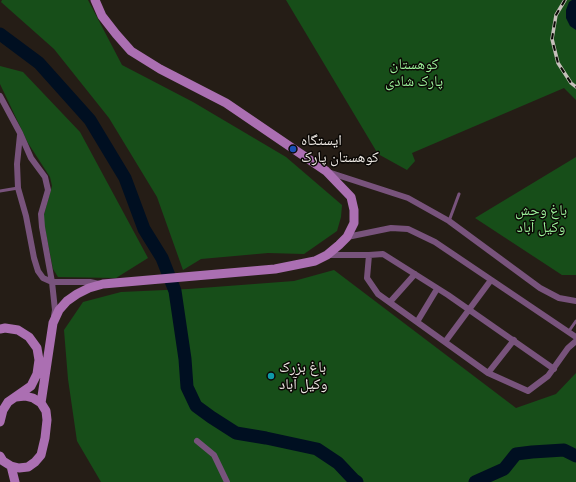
<!DOCTYPE html>
<meta charset="utf-8">
<style>
body{margin:0}
canvas{display:block;background:#251d16}
</style>
<canvas width="576" height="482"></canvas>
<script>
const g = document.querySelector('canvas').getContext('2d');
g.lineJoin = 'round';
function fill(path, color) { g.fillStyle = color; g.fill(path, 'evenodd'); }
const toPath = rows => new Path2D(rows.map(r => 'M' + r).join(''));
function stroke(path, color, width, dash) { g.strokeStyle = color; g.lineWidth = width; g.lineCap = dash ? 'butt' : 'round'; g.setLineDash(dash || []); g.stroke(path); }
function label(font, color, halo, rows, align = 'center') {
  g.font = font + ' "Exo 2","Noto Naskh Arabic",sans-serif'; g.lineWidth = 3; g.setLineDash([]); g.textBaseline = 'middle'; g.strokeStyle = halo; g.fillStyle = color; for (const [text, x, y, turn = 0] of rows) {
    g.save(); g.translate(x, y); g.rotate((+turn || 0) * Math.PI / 180); g.textAlign = isNaN(turn) ? turn : align; if (halo) g.strokeText(text, 0, 0); g.fillText(text, 0, 0); g.restore();
  }
}
const green = toPath([
 [2,0,88,0,122,65,193,102,286,157,342,205,341,217,337,231,304,254,268,253,201,259,183,270,157,197,109,118,54,49,1,2],
 [286,0,576,0,576,100,564,88,412,153,415,161,407,170,378,154],
 [0,66,23,72,80,132,148,258,116,278,58,277,53,269,43,218,52,186,50,177,28,143,0,84],
 [576,157,576,275,562,275,475,218],
 [334,270,516,408,556,394,576,373,576,482,101,482,77,441,68,379,64,330,83,302,121,292,188,289,294,281]
]);
const water = toPath([
 [572,0,576,0,576,30,570,26,566,18,566,10,569,2]
]);
const river = toPath([
 [0,34,39,63,90,120,125,178,144,229,162,258,175,291,185,359,187,387,196,406,211,417,236,433,266,438,317,449,338,463,354,480,357,482],
 [475,482,504,469,516,454,532,452,564,450,576,456]
]);
const lane = toPath([
 [0,191,18,188],
 [449,221,459,194],
 [569,331,576,321]
]);
const street = toPath([
 [0,96,20,133,31,158,45,177,48,190,41,214,42,227,52,282,55,310,54,316],
 [20,135,17,164,18,188,26,216,34,258,38,271,43,278,52,282,90,282,99,284],
 [328,172,408,198,449,221,540,288,559,298,576,301],
 [347,237,391,228,408,229,435,242,576,337],
 [327,255,369,255,383,254,448,295,554,369],
 [369,255,367,278,378,294,488,373,528,391,548,376,568,348,576,341],
 [390,302,415,274],
 [417,322,437,289],
 [445,342,491,280],
 [488,373,514,340],
 [197,441,214,455,227,482]
]);
const secondary = toPath([
 [0,329,5,328,18,330,29,337,37,348,39,360,37,374,31,386,8,402,3,410,0,422],
 [41,403,53,323,59,310,67,301,77,294,89,288,103,284,275,269,315,261,327,255,339,245,347,237,354,223,354,210,351,197,326,171,226,103,160,69,131,51,116,34,102,16,95,0],
 [0,456,3,461,11,466,19,468,28,467,35,462,41,455,45,438,47,420,46,411,41,403,33,398,25,396,16,397],
 [11,466,15,482]
]);
const rail = toPath([
 [565,0,556,15,552,39,558,63,571,83,576,87]
]);
const markers = [
 [293,149,4,"#1a4fb4"],
 [271,376,4,"#0f9aa8"]
];
const parkNames = [
 ["کوهستان",414,64],
 ["پارک شادی",414,81],
 ["باغ وحش",541,210],
 ["وکیل آباد",541,227]
];
const poiNames = [
 ["ایستگاه",301,140],
 ["کوهستان پارک",301,157],
 ["باغ بزرک",279,367],
 ["وکیل آباد",279,384]
];
fill(green, '#174e19');
fill(water, '#000f21');
stroke(river, '#000f21', 13);
stroke(lane, '#78537c', 3);
stroke(street, '#78537c', 6);
stroke(secondary, '#ab6fb2', 9);
stroke(rail, '#c5bfba', 3.5);
stroke(rail, '#0b0805', 2, [6]);
for (const [x, y, r, color] of markers) { const dot = new Path2D(); dot.arc(x, y, r, 0, 2 * Math.PI); g.fillStyle = color; g.fill(dot); stroke(dot, '#0b0805', 1.5); }
label('15px', '#9bf199', '#0b0805', parkNames);
label('15px', '#ede8e3', '#0b0805', poiNames, 'left');
</script>
